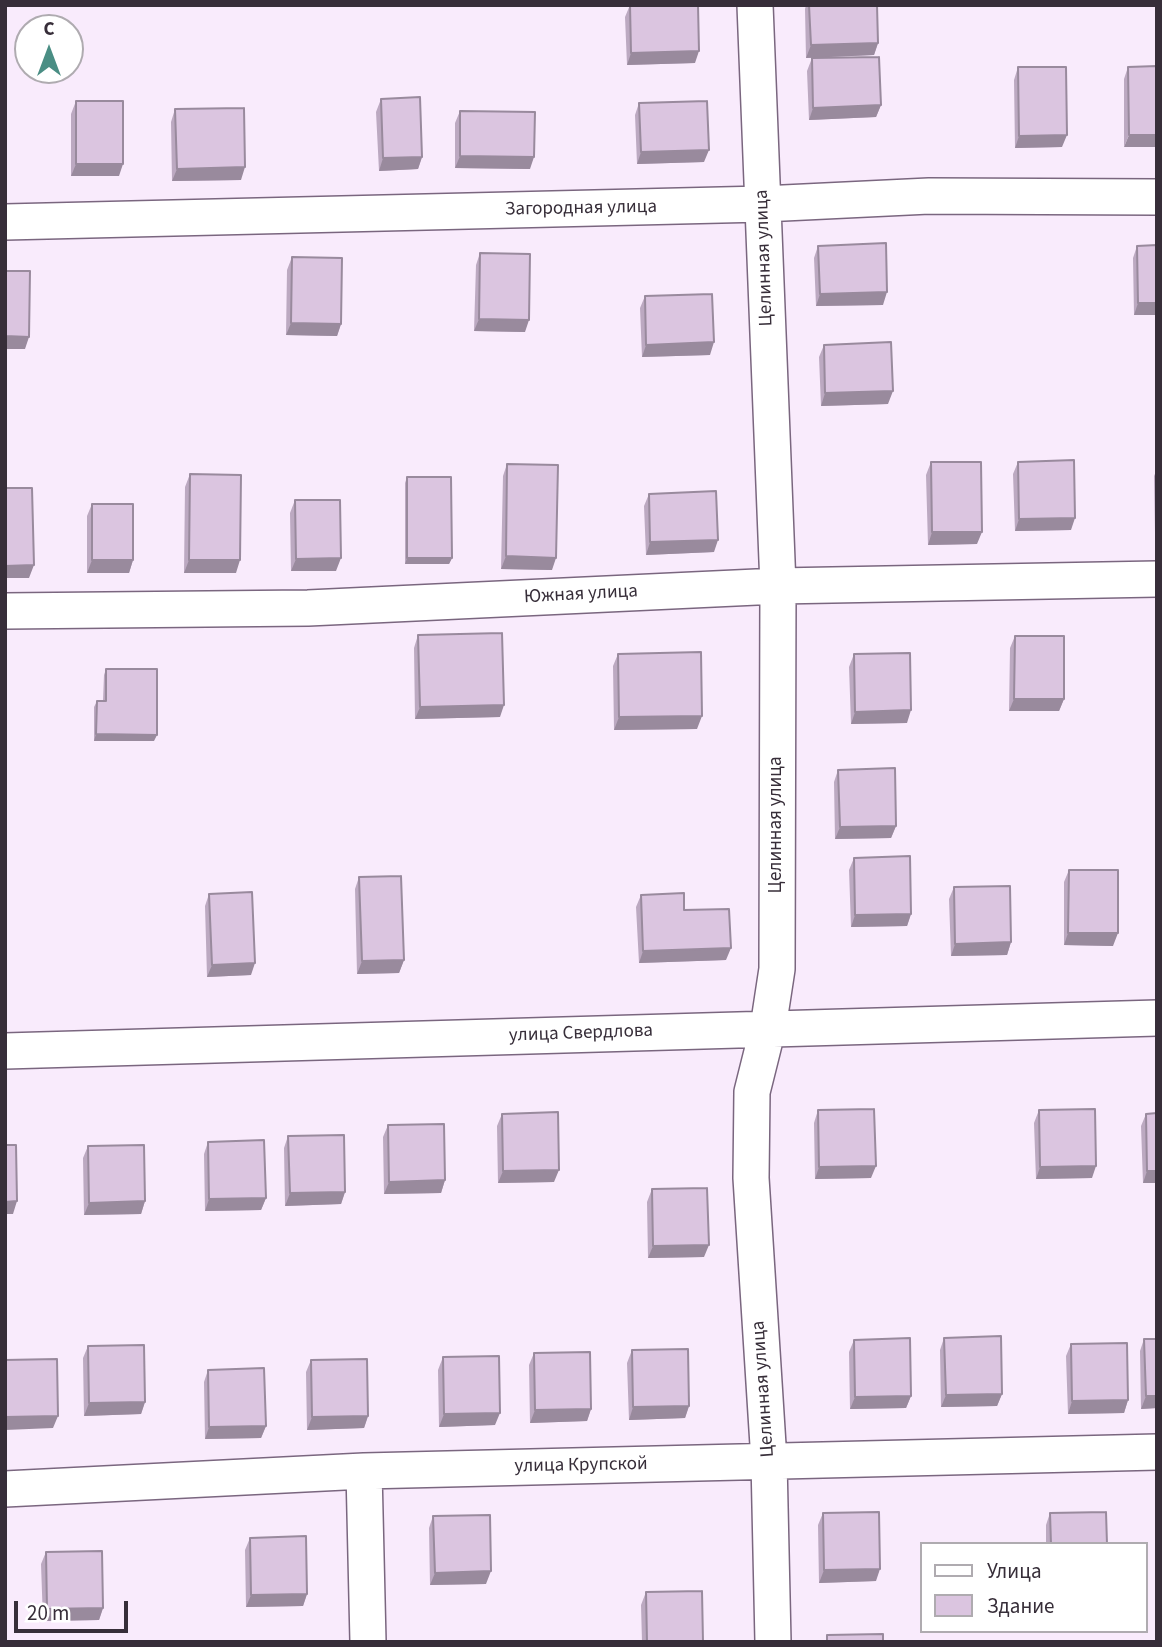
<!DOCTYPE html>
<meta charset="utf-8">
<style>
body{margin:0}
#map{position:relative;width:1162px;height:1647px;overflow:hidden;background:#f9ebfc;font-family:"Source Sans 3",sans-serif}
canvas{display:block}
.frame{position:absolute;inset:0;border:7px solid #372e39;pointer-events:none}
.legend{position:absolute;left:920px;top:1542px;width:228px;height:91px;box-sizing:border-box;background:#fff;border:2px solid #afabb0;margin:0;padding:9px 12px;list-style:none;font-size:21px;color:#372e39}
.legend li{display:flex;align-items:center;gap:14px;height:35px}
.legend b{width:35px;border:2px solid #afabb0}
.north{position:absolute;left:14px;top:14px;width:70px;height:70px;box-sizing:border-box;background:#fff;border:2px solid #afabb0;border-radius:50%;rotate:0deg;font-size:19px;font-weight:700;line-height:28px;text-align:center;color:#372e39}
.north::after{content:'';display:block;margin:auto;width:24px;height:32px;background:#4a8e84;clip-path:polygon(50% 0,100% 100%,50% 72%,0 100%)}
.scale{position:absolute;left:14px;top:1601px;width:114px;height:32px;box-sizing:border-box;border:4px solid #372e39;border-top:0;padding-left:9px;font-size:21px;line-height:24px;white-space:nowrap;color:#372e39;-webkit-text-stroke:5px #fff;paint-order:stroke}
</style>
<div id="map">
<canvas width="1162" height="1647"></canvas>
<div class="frame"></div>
<ul class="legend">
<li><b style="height:9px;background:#fff"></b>Улица</li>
<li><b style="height:19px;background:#dbc5e0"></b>Здание</li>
</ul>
<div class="north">С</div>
<div class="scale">20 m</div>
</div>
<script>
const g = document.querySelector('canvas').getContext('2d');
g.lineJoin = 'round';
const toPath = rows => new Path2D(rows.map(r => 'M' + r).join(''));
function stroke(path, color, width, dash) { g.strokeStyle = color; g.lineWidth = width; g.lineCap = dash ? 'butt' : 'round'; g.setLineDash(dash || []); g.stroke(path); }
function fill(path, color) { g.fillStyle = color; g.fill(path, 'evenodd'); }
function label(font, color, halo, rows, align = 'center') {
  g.font = font + ' "Source Sans 3",sans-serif'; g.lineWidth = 5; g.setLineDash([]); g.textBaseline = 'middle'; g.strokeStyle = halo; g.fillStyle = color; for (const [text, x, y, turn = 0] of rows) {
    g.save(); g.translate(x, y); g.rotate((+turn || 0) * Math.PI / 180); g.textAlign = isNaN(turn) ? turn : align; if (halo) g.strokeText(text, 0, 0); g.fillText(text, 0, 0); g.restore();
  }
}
const street = toPath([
 [755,5,778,586,777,969,768,1028,752,1092,751,1178,769,1461,773,1642],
 [5,222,763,204,929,196,1157,197],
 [5,611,308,608,778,586,1157,579],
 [5,1051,1157,1018],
 [364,1471,368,1642],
 [5,1489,364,1471,1157,1452]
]);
const wall = toPath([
 [630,5,695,63,627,65,625,17],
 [806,5,877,5,878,43,874,55,806,58,805,9],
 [812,58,881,105,876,117,809,120,807,71],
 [1157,66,1124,147,1124,79,1128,67],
 [1018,67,1062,147,1015,148,1014,80],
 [381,99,422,157,418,169,379,171,376,112],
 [76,101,119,176,71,176,71,114],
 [639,103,704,162,637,164,635,115],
 [175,109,241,180,172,181,171,122],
 [460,111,530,169,455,168,455,123],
 [1157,245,1157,315,1134,315,1133,258,1137,246],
 [818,246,883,305,816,306,814,258],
 [480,253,525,332,474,331,476,265],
 [292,257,341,324,337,336,286,335,287,270],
 [645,296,710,355,642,357,640,308],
 [824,345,888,404,821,406,819,357],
 [931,462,977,544,928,545,926,475],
 [1018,462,1071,530,1015,531,1013,474],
 [507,464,552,570,501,569,503,476],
 [1157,469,1157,533,1155,533,1154,476],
 [190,474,236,573,184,573,185,487],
 [407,477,452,558,449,564,405,564,405,483],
 [649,494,714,552,646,555,644,506],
 [295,500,336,571,291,571,290,513],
 [92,504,133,560,129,573,87,573,87,516],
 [418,635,500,717,415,719,414,648],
 [1015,636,1064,699,1059,711,1009,711,1010,648],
 [618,654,697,729,614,730,613,666],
 [854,654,907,723,851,724,849,667],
 [106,669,154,741,94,741,94,707,97,701,103,701,104,675],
 [838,770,896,826,891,838,835,839,834,782],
 [854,858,911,914,907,926,851,927,849,870],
 [1069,870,1113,946,1064,945,1064,882],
 [359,877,404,960,399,973,357,974,355,889],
 [954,887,1011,942,1007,955,951,956,949,899],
 [209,894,251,975,207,977,205,906],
 [641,895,684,910,726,960,639,963,636,907],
 [818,1110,871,1178,815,1179,814,1123],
 [1039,1110,1092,1178,1036,1179,1034,1123],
 [1157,1113,1157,1183,1143,1183,1141,1126,1146,1114],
 [502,1114,554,1182,498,1183,497,1126],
 [388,1125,445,1180,441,1193,384,1194,383,1137],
 [288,1136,345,1192,341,1204,285,1206,284,1148],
 [208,1142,266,1198,261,1210,205,1211,204,1154],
 [88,1146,145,1201,141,1214,84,1215,83,1158],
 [652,1189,704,1257,648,1258,647,1202],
 [944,1338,1002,1394,997,1406,941,1407,940,1350],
 [1144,1339,1157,1339,1157,1408,1141,1409,1140,1351],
 [854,1340,911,1396,906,1408,850,1409,849,1352],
 [1071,1344,1128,1400,1124,1413,1068,1414,1066,1356],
 [88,1346,145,1402,141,1414,84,1416,83,1358],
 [632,1350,689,1406,685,1418,629,1420,627,1363],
 [534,1353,591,1409,587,1421,530,1423,529,1365],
 [443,1357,495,1425,439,1427,438,1370],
 [311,1360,368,1416,364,1428,307,1430,306,1372],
 [208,1370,266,1426,261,1438,205,1439,204,1382],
 [823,1513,876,1581,819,1583,818,1525],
 [1050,1513,1107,1544,1046,1544,1046,1525],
 [433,1516,486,1584,430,1585,429,1528],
 [250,1538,307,1594,303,1606,246,1607,245,1550],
 [46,1552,103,1608,99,1620,43,1621,41,1564],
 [646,1592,703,1642,642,1642,641,1605]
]);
const shadedWall = toPath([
 [878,43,874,55,806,58,811,45],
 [699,51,695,63,627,65,631,53],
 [881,105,876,117,809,120,813,108],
 [1067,135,1062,147,1015,148,1019,136],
 [1129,135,1157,135,1157,147,1124,147],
 [709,150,704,162,637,164,641,152],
 [460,156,534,157,530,169,455,168],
 [422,157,418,169,379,171,383,158],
 [76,164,123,164,119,176,71,176],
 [245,167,241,180,172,181,177,169],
 [887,292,883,305,816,306,820,294],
 [1138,303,1157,303,1157,315,1134,315],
 [479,319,529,320,525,332,474,331],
 [291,323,341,324,337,336,286,335],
 [5,336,29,337,25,349,5,349],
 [714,342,710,355,642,357,646,345],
 [893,391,888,404,821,406,825,393],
 [1075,518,1071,530,1015,531,1019,519],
 [932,532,982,532,977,544,928,545],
 [718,540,714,552,646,555,650,542],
 [506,556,556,558,552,570,501,569],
 [341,558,336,571,291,571,296,559],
 [407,558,452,558,449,564,405,564],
 [92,560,133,560,129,573,87,573],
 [189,560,240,560,236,573,184,573],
 [34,565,29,578,5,578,5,566],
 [1014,699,1064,699,1059,711,1009,711],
 [504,705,500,717,415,719,420,707],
 [911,710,907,723,851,724,855,712],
 [702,716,697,729,614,730,619,717],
 [96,734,157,735,154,741,94,741],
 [896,826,891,838,835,839,840,827],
 [911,914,907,926,851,927,855,915],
 [1068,933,1118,933,1113,946,1064,945],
 [1011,942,1007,955,951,956,955,944],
 [731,948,726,960,639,963,643,951],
 [404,960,399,973,357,974,362,961],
 [255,963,251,975,207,977,212,965],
 [876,1166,871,1178,815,1179,819,1167],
 [1096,1166,1092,1178,1036,1179,1040,1167],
 [559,1170,554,1182,498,1183,503,1171],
 [1147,1171,1157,1171,1157,1183,1143,1183],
 [445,1180,441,1193,384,1194,389,1182],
 [345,1192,341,1204,285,1206,290,1193],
 [266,1198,261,1210,205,1211,209,1199],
 [17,1201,13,1214,5,1214,5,1202],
 [145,1201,141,1214,84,1215,89,1203],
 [709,1245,704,1257,648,1258,653,1246],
 [1002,1394,997,1406,941,1407,946,1395],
 [911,1396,906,1408,850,1409,855,1397],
 [1146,1396,1157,1396,1157,1408,1141,1409],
 [1128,1400,1124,1413,1068,1414,1072,1401],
 [145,1402,141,1414,84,1416,89,1403],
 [689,1406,685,1418,629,1420,633,1407],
 [591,1409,587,1421,530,1423,535,1410],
 [500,1413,495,1425,439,1427,444,1414],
 [58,1416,53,1428,5,1430,5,1417],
 [368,1416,364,1428,307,1430,312,1417],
 [266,1426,261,1438,205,1439,209,1427],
 [880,1569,876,1581,819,1583,824,1570],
 [491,1571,486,1584,430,1585,435,1573],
 [307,1594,303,1606,246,1607,251,1595],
 [103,1608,99,1620,43,1621,47,1609]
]);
const building = toPath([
 [630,5,698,5,699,51,631,53,630,5],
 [809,5,877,5,878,43,811,45,809,5],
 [879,57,881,105,813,108,812,58,879,57],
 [1157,66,1157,135,1129,135,1128,67,1157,66],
 [1018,67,1066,67,1067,135,1019,136,1018,67],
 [420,97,422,157,383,158,381,99,420,97],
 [76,101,123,101,123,164,76,164,76,101],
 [707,101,709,150,641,152,639,103,707,101],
 [244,108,245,167,177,169,175,109,244,108],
 [460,111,535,112,534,157,460,156,460,111],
 [886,243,887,292,820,294,818,246,886,243],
 [1157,245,1157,303,1138,303,1137,246,1157,245],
 [480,253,530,254,529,320,479,319,480,253],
 [292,257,342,258,341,324,291,323,292,257],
 [5,271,30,271,29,337,5,336,5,271],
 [712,294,714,342,646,345,645,296,712,294],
 [891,342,893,391,825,393,824,345,891,342],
 [1074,460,1075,518,1019,519,1018,462,1074,460],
 [931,462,981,462,982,532,932,532,931,462],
 [507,464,558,465,556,558,506,556,507,464],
 [190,474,241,475,240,560,189,560,190,474],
 [407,477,451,477,452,558,407,558,407,477],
 [5,488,32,488,34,565,5,566,5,488],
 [716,491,718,540,650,542,649,494,716,491],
 [295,500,340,500,341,558,296,559,295,500],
 [92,504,133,504,133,560,92,560,92,504],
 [502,633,504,705,420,707,418,635,502,633],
 [1015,636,1064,636,1064,699,1014,699,1015,636],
 [701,652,702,716,619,717,618,654,701,652],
 [910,653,911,710,855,712,854,654,910,653],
 [106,669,157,669,157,735,96,734,97,701,106,701,106,669],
 [895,768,896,826,840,827,838,770,895,768],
 [910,856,911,914,855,915,854,858,910,856],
 [1069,870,1118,870,1118,933,1068,933,1069,870],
 [401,876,404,960,362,961,359,877,401,876],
 [1010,886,1011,942,955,944,954,887,1010,886],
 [252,892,255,963,212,965,209,894,252,892],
 [684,893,684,910,729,909,731,948,643,951,641,895,684,893],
 [874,1109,876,1166,819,1167,818,1110,874,1109],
 [1095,1109,1096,1166,1040,1167,1039,1110,1095,1109],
 [558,1112,559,1170,503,1171,502,1114,558,1112],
 [1157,1113,1157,1171,1147,1171,1146,1114,1157,1113],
 [444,1124,445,1180,389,1182,388,1125,444,1124],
 [344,1135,345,1192,290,1193,288,1136,344,1135],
 [264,1140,266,1198,209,1199,208,1142,264,1140],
 [5,1145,16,1145,17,1201,5,1202,5,1145],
 [144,1145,145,1201,89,1203,88,1146,144,1145],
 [707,1188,709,1245,653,1246,652,1189,707,1188],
 [1001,1336,1002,1394,946,1395,944,1338,1001,1336],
 [910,1338,911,1396,855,1397,854,1340,910,1338],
 [1144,1339,1157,1339,1157,1396,1146,1396,1144,1339],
 [1127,1343,1128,1400,1072,1401,1071,1344,1127,1343],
 [144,1345,145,1402,89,1403,88,1346,144,1345],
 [688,1349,689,1406,633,1407,632,1350,688,1349],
 [590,1352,591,1409,535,1410,534,1353,590,1352],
 [499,1356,500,1413,444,1414,443,1357,499,1356],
 [57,1359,58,1416,5,1417,5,1360,57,1359],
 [367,1359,368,1416,312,1417,311,1360,367,1359],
 [264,1368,266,1426,209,1427,208,1370,264,1368],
 [879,1512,880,1569,824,1570,823,1513,879,1512],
 [1106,1512,1107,1544,1051,1544,1050,1513,1106,1512],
 [490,1515,491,1571,435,1573,433,1516,490,1515],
 [306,1536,307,1594,251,1595,250,1538,306,1536],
 [102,1551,103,1608,47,1609,46,1552,102,1551],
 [702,1591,703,1642,647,1642,646,1592,702,1591],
 [883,1634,883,1642,827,1642,827,1635,883,1634]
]);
const streetNames = [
 ["Загородная улица",581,209,-1],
 ["Целинная улица",765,258,-92],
 ["Южная улица",581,595,-3],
 ["Целинная улица",777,825,-90],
 ["улица Свердлова",581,1034,-2],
 ["Целинная улица",764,1389,-94],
 ["улица Крупской",581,1466,-1]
];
stroke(street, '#7a667f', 38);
stroke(street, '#fff', 35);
fill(wall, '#bca9c1');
fill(shadedWall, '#998a9d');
fill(building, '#dbc5e0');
stroke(building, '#998a9d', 2);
label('19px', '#372e39', '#fff', streetNames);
</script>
